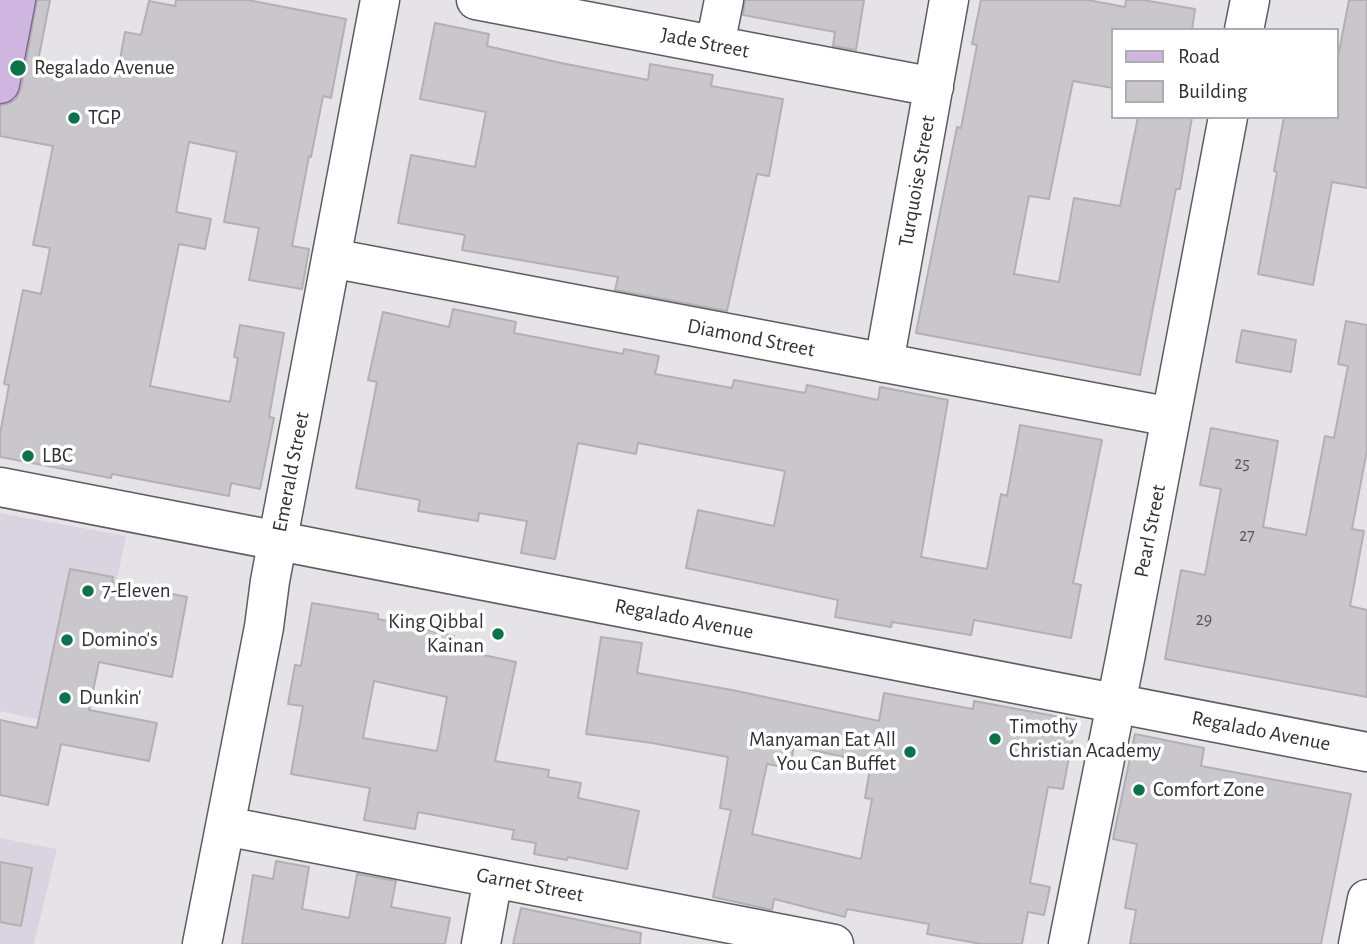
<!DOCTYPE html>
<style>
body{margin:0}
#map{position:relative;width:1367px;height:944px;overflow:hidden;background:#e6e3e8;font-family:"Alegreya Sans",sans-serif}
canvas{display:block}
.legend{position:absolute;left:1111px;top:28px;width:228px;height:91px;box-sizing:border-box;background:#fff;border:2px solid #adadad;margin:0;padding:9px 12px;list-style:none;font-size:21px;color:#323132}
.legend li{display:flex;align-items:center;gap:14px;height:35px}
.legend b{width:35px;border:2px solid #adadad}
</style>
<div id="map">
<canvas width="1367" height="944"></canvas>
<ul class="legend">
<li><b style="height:9px;background:#ceb6e0"></b>Road</li>
<li><b style="height:19px;background:#c9c7cc"></b>Building</li>
</ul>
</div>
<script>
const g = document.querySelector('canvas').getContext('2d');
g.lineJoin = 'round';
function fill(path, color) { g.fillStyle = color; g.fill(path, 'evenodd'); }
const toPath = rows => new Path2D(rows.map(r => 'M' + r).join(''));
function stroke(path, color, width, dash) { g.strokeStyle = color; g.lineWidth = width; g.lineCap = dash ? 'butt' : 'round'; g.setLineDash(dash || []); g.stroke(path); }
function label(font, color, halo, rows, align = 'center') {
  g.font = font + ' "Alegreya Sans",sans-serif'; g.lineWidth = 7; g.setLineDash([]); g.textBaseline = 'middle'; g.strokeStyle = halo; g.fillStyle = color; for (const [text, x, y, turn = 0] of rows) {
    g.save(); g.translate(x, y); g.rotate((+turn || 0) * Math.PI / 180); g.textAlign = isNaN(turn) ? turn : align; if (halo) g.strokeText(text, 0, 0); g.fillText(text, 0, 0); g.restore();
  }
}
const built = toPath([
 [0,513,126,536,86,730,0,711],
 [0,838,57,849,34,944,0,944]
]);
const building = toPath([
 [37,0,50,0,38,61,117,76,125,32,141,35,149,1,175,6,176,0,248,0,346,19,331,98,323,96,311,157,309,156,292,246,309,249,302,289,249,280,259,228,224,222,237,152,189,142,176,212,211,219,205,249,179,244,150,386,230,402,238,358,234,357,240,325,284,333,269,417,274,418,260,489,231,483,229,496,112,474,111,478,0,457,0,434,9,385,4,384,23,290,41,294,50,248,33,245,53,146,0,136,0,105,8,104,16,99,21,89,37,0],
 [745,0,864,0,856,50,833,46,835,32,743,15,745,0],
 [981,0,1088,0,1125,7,1126,0,1143,0,1195,9,1192,30,1113,30,1113,88,1073,81,1049,199,1029,196,1014,274,1059,282,1074,198,1120,206,1138,117,1192,117,1180,189,1176,189,1140,375,916,333,957,127,961,128,977,45,972,44,981,0],
 [1349,0,1367,0,1367,188,1332,182,1313,285,1258,274,1277,172,1274,171,1284,117,1337,117,1337,62,1349,0],
 [435,23,489,34,487,46,561,63,648,80,650,64,713,75,711,86,783,99,769,176,757,174,727,311,615,290,618,277,462,250,465,235,398,223,411,155,475,167,486,112,420,99,435,23],
 [453,309,516,322,514,333,623,354,624,349,659,356,655,374,732,388,734,380,805,393,807,385,878,400,880,387,948,400,921,557,987,569,1001,494,1007,496,1020,425,1102,440,1073,583,1081,585,1071,638,974,620,971,635,892,622,891,627,835,617,838,600,686,568,698,510,774,526,785,471,638,443,636,454,578,443,555,559,521,553,527,521,479,513,478,521,418,511,420,500,356,488,377,382,368,380,383,312,449,327,453,309],
 [1346,321,1367,325,1367,450,1352,529,1364,531,1350,606,1367,610,1367,697,1165,659,1181,570,1205,575,1221,489,1200,485,1211,428,1278,441,1263,527,1306,535,1325,436,1334,438,1348,366,1338,364,1346,321],
 [1242,330,1296,340,1291,372,1236,362,1242,330],
 [70,569,113,577,112,582,187,597,172,677,99,662,89,710,157,723,149,761,61,744,48,805,0,795,0,720,37,728,70,569],
 [312,603,378,614,378,619,454,636,451,648,516,662,495,761,549,770,548,777,581,783,578,798,639,811,627,869,568,857,567,860,534,854,536,843,512,839,514,830,418,812,415,829,364,820,370,788,291,774,303,706,288,704,295,665,301,666,312,603],
 [374,681,447,697,437,751,363,738,374,681],
 [601,637,642,643,637,673,732,690,879,721,884,693,973,709,974,701,1076,720,1063,789,1048,787,1030,883,1050,887,1044,915,1028,912,1022,944,981,944,927,934,929,924,847,909,845,917,774,899,772,910,713,897,731,810,720,808,728,757,652,743,586,734,601,637],
 [794,746,871,763,865,798,872,799,861,859,752,834,767,764,790,768,794,746],
 [1135,734,1204,748,1201,766,1351,794,1321,944,1130,944,1136,910,1125,908,1137,844,1113,839,1135,734],
 [276,861,309,867,302,909,349,918,357,874,396,881,391,907,450,918,445,944,242,944,253,875,273,879,276,861],
 [0,862,32,868,21,926,0,922,0,862],
 [521,908,641,933,640,944,513,944,521,908]
]);
const minor = toPath([
 [476,0,934,87],
 [1244,30,1250,0],
 [715,45,724,0],
 [331,258,1171,417],
 [884,363,949,0],
 [0,487,1367,752],
 [225,826,834,944],
 [202,944,264,627,270,581,380,0],
 [481,944,493,878],
 [1068,944,1126,654,1228,117],
 [1358,944,1367,899]
]);
const major = toPath([
 [0,84,16,0]
]);
const markers = [
 [18,68,9,"#0b734a"],
 [74,118,7,"#0b734a"],
 [28,456,7,"#0b734a"],
 [88,591,7,"#0b734a"],
 [498,634,7,"#0b734a"],
 [67,640,7,"#0b734a"],
 [65,698,7,"#0b734a"],
 [995,739,7,"#0b734a"],
 [910,752,7,"#0b734a"],
 [1139,790,7,"#0b734a"]
];
const numberNames = [
 ["25",1242,464],
 ["27",1247,536],
 ["29",1204,620]
];
const streetNames = [
 ["Jade Street",705,43,11],
 ["Turquoise Street",917,181,-80],
 ["Diamond Street",751,338,11],
 ["Emerald Street",291,472,-79],
 ["Pearl Street",1150,531,-79],
 ["Regalado Avenue",684,619,11],
 ["Regalado Avenue",1261,731,11],
 ["Garnet Street",530,885,11]
];
const poiNames = [
 ["Regalado Avenue",34,68],
 ["TGP",88,118],
 ["LBC",42,456],
 ["7-Eleven",102,591],
 ["King Qibbal",484,622,"right"],
 ["Kainan",484,646,"right"],
 ["Domino's",81,640],
 ["Dunkin'",79,698],
 ["Timothy",1009,727],
 ["Christian Academy",1009,751],
 ["Manyaman Eat All",896,740,"right"],
 ["You Can Buffet",896,764,"right"],
 ["Comfort Zone",1153,790]
];
fill(built, '#dad4e0');
fill(building, '#c9c7cc');
stroke(building, '#b2b0b4', 2);
stroke(minor, '#5f5c61', 41);
stroke(major, '#836896', 41);
stroke(minor, '#fff', 38);
stroke(major, '#ceb6e0', 38);
for (const [x, y, r, color] of markers) { const dot = new Path2D(); dot.arc(x, y, r, 0, 2 * Math.PI); g.fillStyle = color; g.fill(dot); stroke(dot, '#fff', 2.5); }
label('18px', '#585658', null, numberNames);
label('21px', '#323132', '#fff', streetNames);
label('21px', '#323132', '#fff', poiNames, 'left');
</script>
